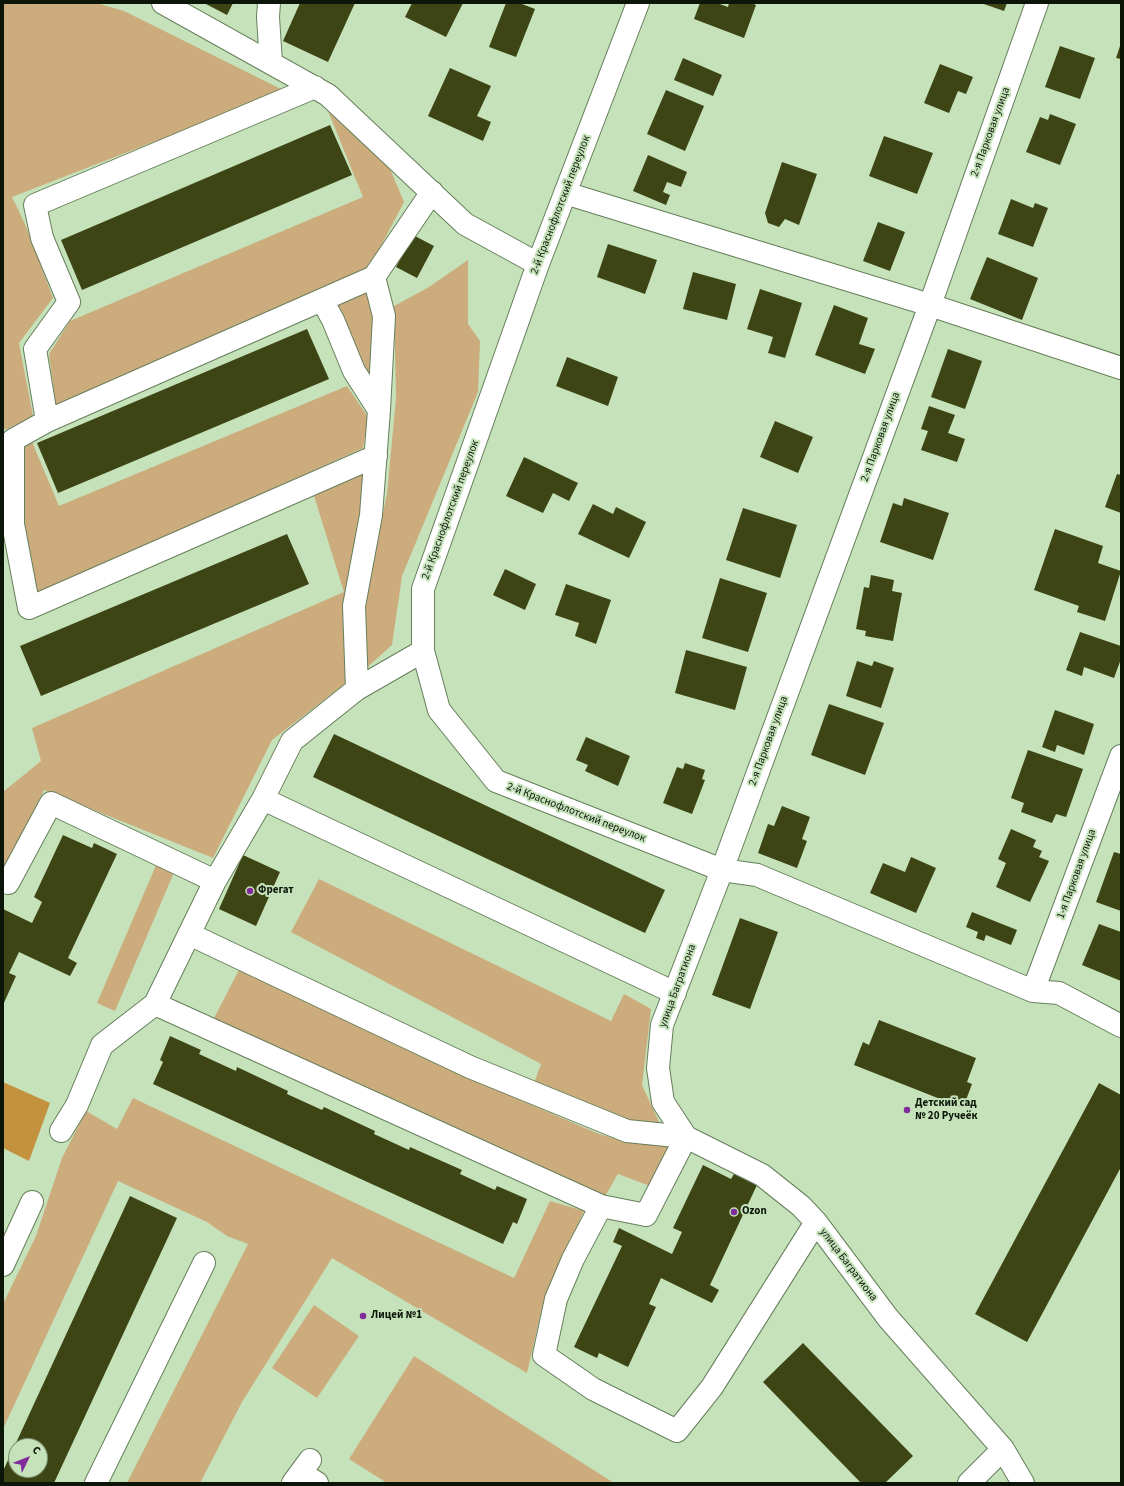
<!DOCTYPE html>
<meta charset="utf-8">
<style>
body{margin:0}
#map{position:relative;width:1124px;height:1486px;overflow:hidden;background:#c5e2ba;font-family:"Source Sans 3",sans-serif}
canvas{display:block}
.frame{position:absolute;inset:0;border:4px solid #0c1608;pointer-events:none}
.north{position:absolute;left:8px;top:1438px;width:40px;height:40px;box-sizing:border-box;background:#c5e2ba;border:1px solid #7b9073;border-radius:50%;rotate:47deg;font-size:11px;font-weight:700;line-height:16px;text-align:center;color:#0c1608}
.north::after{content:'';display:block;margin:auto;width:14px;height:18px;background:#802c9a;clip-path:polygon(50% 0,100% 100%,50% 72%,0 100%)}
</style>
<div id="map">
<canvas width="1124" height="1486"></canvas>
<div class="frame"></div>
<div class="north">С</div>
</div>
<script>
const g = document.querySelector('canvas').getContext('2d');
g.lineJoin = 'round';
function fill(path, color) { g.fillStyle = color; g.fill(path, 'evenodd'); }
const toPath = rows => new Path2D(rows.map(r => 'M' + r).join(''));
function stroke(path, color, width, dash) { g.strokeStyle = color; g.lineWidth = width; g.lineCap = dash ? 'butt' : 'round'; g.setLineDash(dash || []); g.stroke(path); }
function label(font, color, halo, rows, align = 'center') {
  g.font = font + ' "Source Sans 3",sans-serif'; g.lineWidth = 4; g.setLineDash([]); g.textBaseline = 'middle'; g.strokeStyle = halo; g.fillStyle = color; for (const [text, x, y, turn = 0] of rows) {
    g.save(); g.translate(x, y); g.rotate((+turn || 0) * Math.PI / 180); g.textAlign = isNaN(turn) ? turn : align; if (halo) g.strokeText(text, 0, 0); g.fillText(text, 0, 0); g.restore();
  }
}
const green = toPath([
 [3,3,96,3,124,11,285,91,12,197,25,224,53,298,19,343,33,416,7,429,3,429],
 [324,101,388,164,404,202,370,267,56,406,49,354,70,321,363,197],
 [468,260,468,324,480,341,478,392,402,576,392,645,363,671,365,599,387,494,396,398,394,306,429,287],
 [368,289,377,320,371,383,334,303],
 [347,386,368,417,363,448,37,595,20,521,18,444,30,437,59,506],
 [364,472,362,513,345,592,347,682,272,740,213,858,44,790,3,870,3,792,41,761,32,728,344,592,314,496],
 [157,863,175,870,115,1011,97,1003],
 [319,879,611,1021,624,994,651,1009,642,1085,661,1126,620,1119,534,1083,541,1064,291,932],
 [240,968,464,1076,599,1134,624,1141,673,1144,650,1186,618,1174,604,1198,212,1022],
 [133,1098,514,1278,550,1201,584,1211,543,1303,527,1373,332,1258,242,1402,200,1483,127,1483,248,1244,227,1236,207,1222,118,1181,3,1429,3,1304,36,1236,62,1158,86,1111,117,1129],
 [314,1305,359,1336,317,1398,272,1368],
 [414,1356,614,1483,387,1483,349,1459]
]);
const forest = toPath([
 [3,1082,50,1103,29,1161,3,1148]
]);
const building = toPath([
 [204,3,233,3,227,15],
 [300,3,355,3,328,62,283,41],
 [412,3,463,3,446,37,405,17],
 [506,3,523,3,522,4,535,9,516,57,489,47],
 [700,3,717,3,728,7,729,3,751,3,756,5,744,38,694,19],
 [981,3,1007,3,1004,11],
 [1121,43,1121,59,1116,58],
 [1060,46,1095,58,1080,99,1045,87],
 [683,58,722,75,713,96,674,80],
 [940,64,973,77,966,94,958,91,949,113,924,103],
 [450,68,491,86,477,116,491,122,483,141,428,116],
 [666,90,704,106,685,151,647,134],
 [1050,114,1076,124,1060,165,1026,152,1040,117,1048,120],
 [330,125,352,175,82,290,61,240],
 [884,136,933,153,917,194,869,176],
 [648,155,687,172,681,187,667,182,663,192,670,195,666,205,633,191],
 [782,162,817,174,799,225,785,219,779,227,768,223,765,213],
 [1011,199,1033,208,1035,203,1048,208,1033,247,998,234],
 [878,222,905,232,890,271,863,261],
 [413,235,434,246,417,278,396,267],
 [608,244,657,260,645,294,597,277],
 [987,257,1038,278,1022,320,970,299],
 [693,272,736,284,727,320,683,309],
 [760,289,802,303,785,358,768,353,773,337,747,329],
 [834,305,868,318,859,344,875,349,865,374,815,355],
 [307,329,329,379,58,493,37,443],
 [948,349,982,361,965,409,931,397],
 [567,357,618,377,608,406,556,386],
 [929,406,955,415,948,433,965,439,957,462,921,450,928,431,921,429],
 [775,421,813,437,798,473,760,457],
 [524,457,578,483,569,501,553,493,543,513,506,496],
 [1117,474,1121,475,1121,513,1105,507],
 [904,498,949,513,933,560,880,542,893,503,902,506],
 [593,504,613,514,616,507,646,522,629,558,578,534],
 [743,508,797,525,780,578,726,560],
 [1055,529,1103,546,1098,563,1121,571,1105,621,1077,612,1079,606,1034,590],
 [287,534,309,584,41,696,20,646],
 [505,569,536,584,525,610,493,595],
 [871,575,894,580,892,591,902,593,893,641,865,636,866,631,856,629,864,587,869,588],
 [720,578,767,593,748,652,702,638],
 [566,584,611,600,596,644,575,636,579,623,555,615],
 [1080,632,1121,646,1121,659,1114,678,1084,667,1082,676,1066,670],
 [686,650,747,667,735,710,675,693],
 [857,661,872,666,874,661,894,668,881,708,846,696],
 [829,704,884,723,865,775,811,755],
 [1055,710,1094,724,1084,755,1057,745,1055,752,1042,747],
 [334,734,665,890,645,933,313,777],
 [586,737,630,756,618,786,585,771,588,765,576,760],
 [1028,750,1083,769,1066,817,1056,814,1052,823,1021,812,1024,803,1011,798],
 [685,763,705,770,702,779,705,780,692,814,663,803,677,767,683,769],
 [782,806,810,817,802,839,807,841,797,868,758,853,768,824,774,826],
 [1011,829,1036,840,1033,847,1042,851,1039,857,1049,861,1030,902,996,887,1006,863,998,859],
 [63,835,92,848,94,843,117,854,68,958,77,963,70,976,19,952,9,973,16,976,3,1005,3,909,32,923,42,902,34,897],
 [1114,852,1121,854,1121,911,1096,902],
 [243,855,280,872,256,926,219,909],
 [911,857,936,868,916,913,870,893,883,863,905,872],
 [972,912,1017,930,1011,945,986,935,984,941,976,938,978,932,966,927],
 [740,918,778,932,750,1009,712,995],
 [1099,924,1121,932,1121,981,1082,965],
 [879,1020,976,1058,967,1082,972,1084,963,1108,854,1065,863,1042,869,1045],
 [170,1036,201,1050,199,1054,236,1071,237,1067,288,1091,287,1094,322,1110,324,1107,375,1131,374,1134,409,1150,410,1147,462,1170,460,1174,495,1190,497,1186,527,1199,517,1224,513,1222,503,1244,153,1084,163,1062,160,1060],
 [1099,1083,1121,1095,1121,1167,1027,1342,975,1314],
 [703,1165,731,1179,734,1174,757,1185,710,1285,719,1290,712,1303,661,1278,649,1304,656,1307,628,1367,599,1353,597,1358,574,1347,622,1246,613,1242,619,1228,672,1254,682,1232,673,1228],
 [130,1196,177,1218,54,1483,3,1483,3,1471],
 [16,1446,40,1446,40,1470,16,1470],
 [803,1343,913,1456,885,1483,861,1483,763,1382]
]);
const minor = toPath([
 [163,3,328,95,465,224,538,264],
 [269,3,268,17,271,63],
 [638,3,538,264,423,589,423,651,439,710,496,781,722,870,757,875,1033,991,1059,993,1121,1026],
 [315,87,35,205,42,238,69,302,35,349,47,421,374,277],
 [565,193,930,305,1121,368],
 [322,300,333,320,354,371,379,410],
 [47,421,13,440,13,524,29,608,376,456],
 [357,689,354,606,371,515,379,410,384,316,374,277,432,192],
 [263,799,675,993],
 [8,883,51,803,215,881],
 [1033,991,1121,756],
 [155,1004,601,1206,646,1215,686,1137,627,1131,470,1067,189,934],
 [61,1131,77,1105,102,1045,155,1004,215,881,263,799,292,741,357,689,423,651],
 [601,1206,573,1259,556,1299,544,1355,593,1389,677,1431,712,1387,816,1222],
 [3,1265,32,1202],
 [301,1473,317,1483],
 [96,1483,204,1263],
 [293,1483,310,1460],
 [969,1483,1003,1449],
 [1023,1483,1003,1449,888,1318,816,1222,801,1206,762,1175,686,1137,663,1102,658,1068,662,1025,722,870,930,305,1037,3]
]);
const markers = [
 [250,891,4,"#802c9a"],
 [907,1110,4,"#802c9a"],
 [734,1212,4,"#802c9a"],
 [363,1316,4,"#802c9a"]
];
const streetNames = [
 ["2-я Парковая улица",991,132,-70],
 ["2-й Краснофлотский переулок",561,205,-69],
 ["2-я Парковая улица",881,437,-70],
 ["2-й Краснофлотский переулок",451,510,-70],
 ["2-я Парковая улица",769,741,-70],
 ["2-й Краснофлотский переулок",576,813,21],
 ["1-я Парковая улица",1077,874,-70],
 ["улица Багратиона",678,986,-70],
 ["улица Багратиона",848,1265,53]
];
const poiNames = [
 ["Фрегат",258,891],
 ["Детский сад",915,1104],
 ["№ 20 Ручеёк",915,1117],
 ["Ozon",742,1212],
 ["Лицей №1",371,1316]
];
fill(green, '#ccac7d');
fill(forest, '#c4913e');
fill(building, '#3e4514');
stroke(minor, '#667f5b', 24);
stroke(minor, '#fff', 22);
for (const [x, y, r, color] of markers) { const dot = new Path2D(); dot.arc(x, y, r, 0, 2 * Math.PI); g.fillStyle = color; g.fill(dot); stroke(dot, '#c5e2ba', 1.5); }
label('11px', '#0c1608', '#c5e2ba', streetNames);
label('bold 11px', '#0c1608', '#c5e2ba', poiNames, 'left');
</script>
